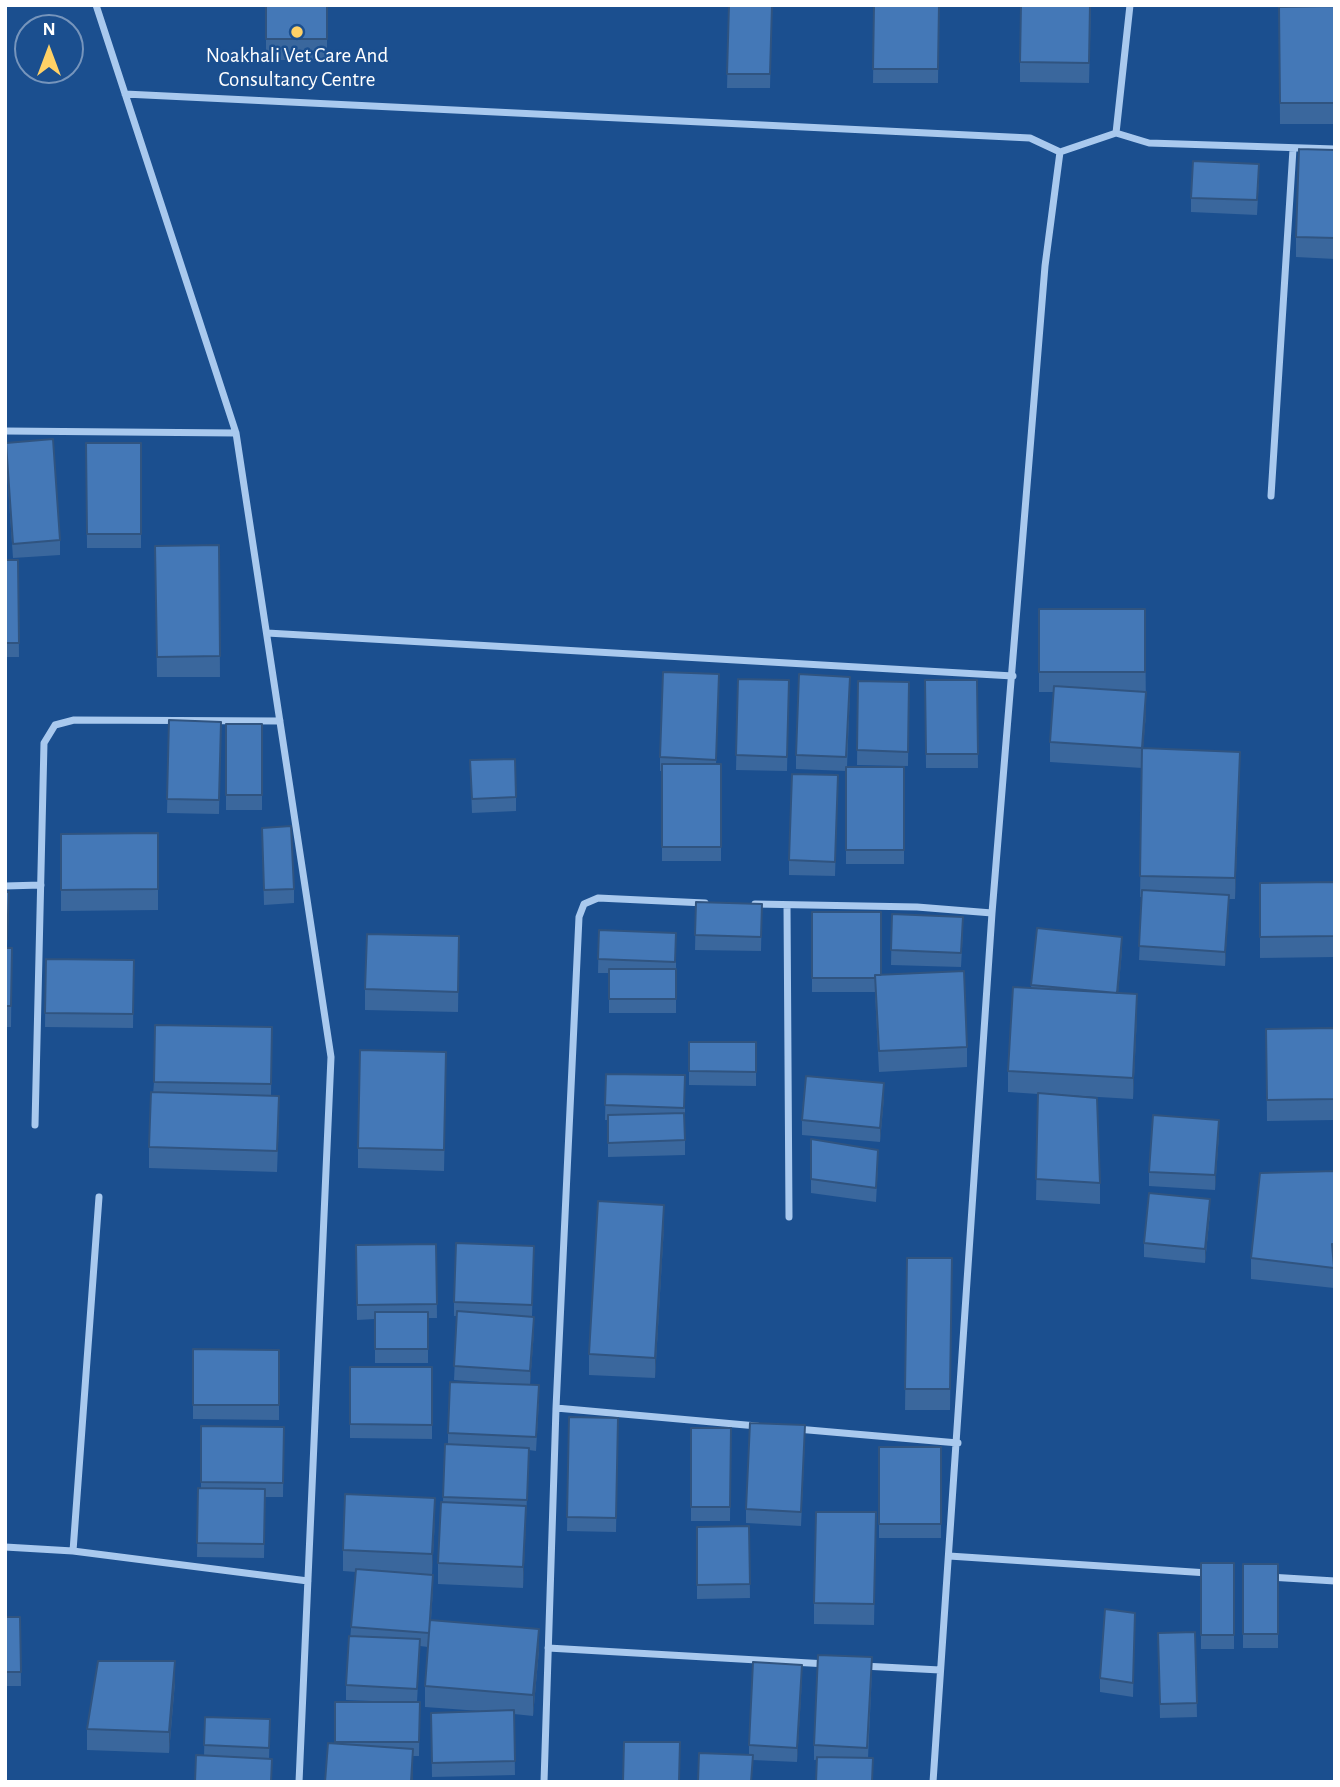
<!DOCTYPE html>
<style>
body{margin:0}
#map{position:relative;width:1340px;height:1787px;overflow:hidden;background:#1b4f8f;font-family:"Alegreya Sans",sans-serif}
canvas{display:block}
.frame{position:absolute;inset:0;border:7px solid #fff;pointer-events:none}
.north{position:absolute;left:14px;top:14px;width:70px;height:70px;box-sizing:border-box;background:#1b4f8f;border:2px solid #7695bc;border-radius:50%;rotate:0deg;font-size:19px;font-weight:700;line-height:28px;text-align:center;color:#fff}
.north::after{content:'';display:block;margin:auto;width:24px;height:32px;background:#ffd166;clip-path:polygon(50% 0,100% 100%,50% 72%,0 100%)}
</style>
<div id="map">
<canvas width="1340" height="1787"></canvas>
<div class="frame"></div>
<div class="north">N</div>
</div>
<script>
const g = document.querySelector('canvas').getContext('2d');
g.lineJoin = 'round';
const toPath = rows => new Path2D(rows.map(r => 'M' + r).join(''));
function stroke(path, color, width, dash) { g.strokeStyle = color; g.lineWidth = width; g.lineCap = dash ? 'butt' : 'round'; g.setLineDash(dash || []); g.stroke(path); }
function fill(path, color) { g.fillStyle = color; g.fill(path, 'evenodd'); }
function label(font, color, halo, rows, align = 'center') {
  g.font = font + ' "Alegreya Sans",sans-serif'; g.lineWidth = 5; g.setLineDash([]); g.textBaseline = 'middle'; g.strokeStyle = halo; g.fillStyle = color; for (const [text, x, y, turn = 0] of rows) {
    g.save(); g.translate(x, y); g.rotate((+turn || 0) * Math.PI / 180); g.textAlign = isNaN(turn) ? turn : align; if (halo) g.strokeText(text, 0, 0); g.fillText(text, 0, 0); g.restore();
  }
}
const minor = toPath([
 [96,5,236,433,331,1057,299,1782],
 [125,94,1030,138,1060,152],
 [1116,133,1130,5],
 [5,431,236,433],
 [1271,496,1293,149],
 [267,633,1013,676],
 [5,886,41,885],
 [755,904,917,907,992,913],
 [787,905,789,1217],
 [35,1125,44,743,55,725,74,720,280,721],
 [556,1408,757,1426],
 [797,1429,958,1443],
 [5,1547,73,1551,308,1581],
 [73,1551,99,1197],
 [949,1556,1208,1573],
 [1269,1577,1335,1581],
 [548,1648,827,1664],
 [863,1666,940,1670],
 [544,1782,556,1408,579,917,584,904,598,898,705,903],
 [933,1782,992,913,1045,266,1060,152,1116,133,1149,143,1335,149]
]);
const wall = toPath([
 [266,5,327,5,327,60,266,60],
 [729,5,772,5,770,88,727,88],
 [874,5,939,5,938,83,873,83],
 [1091,5,1089,83,1020,82,1020,62],
 [1335,6,1335,124,1280,124,1279,7],
 [1335,150,1335,259,1296,257,1296,237],
 [1259,178,1257,215,1191,212,1191,198],
 [6,443,60,540,60,555,13,558,6,457],
 [86,443,141,443,141,548,87,548],
 [219,545,220,677,157,677,155,546],
 [5,560,18,560,19,657,5,657],
 [1039,609,1145,609,1146,713,1143,748,1240,772,1235,899,1229,899,1225,966,1139,960,1142,897,1140,897,1142,768,1050,762,1050,742,1054,692,1039,692],
 [738,679,789,680,787,771,736,770],
 [925,680,977,680,978,768,926,768],
 [858,681,909,682,908,766,857,765],
 [719,688,716,764,721,764,721,861,662,861,662,771,660,771,660,757],
 [850,691,847,767,904,767,904,864,846,864,846,771,796,769,796,755],
 [169,720,221,722,219,814,167,813],
 [226,724,262,724,262,810,226,810],
 [470,760,516,797,516,811,472,813],
 [838,775,835,876,789,875,789,860],
 [262,828,294,889,294,903,264,905],
 [158,833,158,910,61,911,61,834],
 [1335,882,1335,957,1260,958,1260,883],
 [5,892,9,906,7,948,12,948,11,1027,5,1027],
 [696,902,762,904,761,951,695,950],
 [812,912,881,975,967,1047,967,1067,879,1072,875,992,812,992],
 [892,914,963,931,961,967,891,965],
 [1037,928,1122,951,1118,993,1137,1015,1133,1099,1048,1094,1100,1183,1100,1204,1036,1200,1038,1094,1008,1092,1008,1071,1031,988],
 [599,930,676,933,676,1013,609,1013,609,973,598,973],
 [459,936,458,1012,365,1010,365,989],
 [46,959,134,960,133,1028,45,1027],
 [272,1027,271,1096,279,1117,277,1172,149,1168,149,1147,154,1082],
 [1335,1028,1335,1120,1267,1121,1266,1029],
 [689,1042,756,1042,756,1086,689,1085],
 [446,1072,444,1171,358,1168,358,1148],
 [606,1074,685,1075,685,1155,608,1157,608,1120,605,1120],
 [884,1097,880,1142,802,1135,802,1120],
 [1219,1134,1215,1190,1149,1186,1149,1172],
 [811,1139,878,1164,876,1202,811,1193],
 [1335,1171,1334,1288,1251,1279,1251,1258],
 [1210,1213,1205,1263,1144,1257,1144,1243],
 [664,1226,655,1378,589,1375,589,1354],
 [436,1244,437,1318,428,1318,428,1363,375,1363,375,1319,357,1320,356,1245],
 [534,1246,532,1316,534,1331,530,1385,539,1399,536,1451,529,1450,523,1588,438,1584,438,1563,443,1502,445,1444,448,1444,448,1433,509,1384,454,1380,457,1316,454,1316,454,1302],
 [907,1258,952,1258,950,1410,905,1410],
 [193,1349,279,1350,279,1420,193,1419],
 [350,1367,432,1367,432,1439,350,1438],
 [569,1417,618,1418,616,1532,567,1531],
 [201,1426,284,1427,283,1497,265,1497,264,1558,197,1557,198,1488,201,1488],
 [691,1428,731,1428,730,1521,691,1521],
 [805,1439,801,1526,746,1523,746,1509],
 [879,1447,941,1447,941,1538,879,1538],
 [876,1512,874,1625,814,1624,814,1603],
 [435,1518,432,1575,433,1589,431,1620,539,1650,533,1716,514,1714,515,1775,432,1777,431,1713,480,1711,425,1707,425,1686,428,1647,420,1646,417,1702,420,1702,419,1756,413,1756,413,1782,325,1782,335,1744,335,1702,397,1702,346,1700,346,1685,356,1572,343,1571,343,1550],
 [749,1526,750,1598,697,1599,697,1527],
 [1201,1563,1234,1563,1234,1649,1201,1649],
 [1243,1564,1278,1564,1278,1648,1243,1648],
 [1135,1613,1133,1697,1100,1692,1100,1678],
 [5,1617,20,1617,21,1686,5,1686],
 [1195,1632,1197,1717,1160,1718,1158,1633],
 [872,1671,868,1758,814,1760,814,1745],
 [802,1679,797,1762,753,1760,749,1755,749,1745],
 [175,1682,169,1753,87,1750,87,1729],
 [205,1717,270,1719,269,1759,204,1756]
]);
const shadedWall = toPath([
 [1146,692,1146,713,1142,768,1142,748],
 [1240,752,1240,772,1235,899,1235,878],
 [1229,895,1229,910,1225,966,1225,952],
 [1122,937,1122,951,1117,1007,1117,993],
 [1137,994,1137,1015,1133,1099,1133,1078],
 [884,1083,884,1097,880,1142,880,1128],
 [1219,1120,1219,1134,1215,1190,1215,1175],
 [1210,1199,1210,1213,1205,1263,1205,1249],
 [664,1205,664,1226,655,1378,655,1358],
 [534,1317,534,1331,530,1385,530,1371],
 [435,1498,435,1518,432,1575,432,1554],
 [526,1506,526,1527,523,1588,523,1567],
 [433,1575,433,1589,429,1647,429,1633],
 [539,1629,539,1650,533,1716,533,1695],
 [175,1661,175,1682,169,1753,169,1732],
 [802,1665,802,1679,797,1762,797,1748],
 [413,1749,413,1782,411,1782]
]);
const building = toPath([
 [266,5,327,5,327,39,266,39,266,5],
 [729,5,772,5,770,74,727,74,729,5],
 [874,5,939,5,938,69,873,69,874,5],
 [1021,5,1090,5,1089,63,1020,62,1021,5],
 [1335,6,1335,103,1280,103,1279,7,1335,6],
 [1299,149,1335,150,1335,238,1296,237,1299,149],
 [1193,161,1259,164,1257,200,1191,198,1193,161],
 [53,439,60,540,13,544,6,443,53,439],
 [86,443,141,443,141,534,87,534,86,443],
 [219,545,220,656,157,657,155,546,219,545],
 [5,560,18,560,19,643,5,643,5,560],
 [1039,609,1145,609,1145,672,1039,672,1039,609],
 [663,672,719,674,716,760,660,757,663,672],
 [799,674,850,677,846,757,796,755,799,674],
 [738,679,789,680,787,757,736,755,738,679],
 [925,680,977,680,978,754,926,754,925,680],
 [858,681,909,682,908,752,857,750,858,681],
 [1054,686,1146,692,1142,748,1240,752,1235,878,1140,876,1142,748,1050,742,1054,686],
 [169,720,221,722,219,800,167,799,169,720],
 [226,724,262,724,262,795,226,795,226,724],
 [515,759,516,797,472,799,470,760,515,759],
 [662,764,721,764,721,847,662,847,662,764],
 [846,767,904,767,904,850,846,850,846,767],
 [792,774,838,775,835,862,789,860,792,774],
 [291,826,294,889,264,890,262,828,291,826],
 [158,833,158,889,61,890,61,834,158,833],
 [1335,882,1335,936,1260,937,1260,883,1335,882],
 [1142,890,1229,895,1225,952,1139,946,1142,890],
 [5,892,9,892,7,939,5,939,5,892],
 [696,902,762,904,761,937,695,935,696,902],
 [812,912,881,912,881,975,875,975,875,978,812,978,812,912],
 [892,914,963,917,961,953,891,950,892,914],
 [1037,928,1122,937,1117,993,1031,985,1037,928],
 [599,930,676,933,675,962,598,959,599,930],
 [367,934,459,936,458,992,365,989,367,934],
 [5,948,12,948,11,1006,5,1006,5,948],
 [46,959,134,960,133,1014,45,1013,46,959],
 [609,969,676,969,676,999,609,999,609,969],
 [964,971,967,1047,879,1051,875,975,964,971],
 [1013,987,1137,994,1133,1078,1008,1071,1013,987],
 [155,1025,272,1027,271,1084,154,1082,155,1025],
 [1335,1028,1335,1099,1267,1100,1266,1029,1335,1028],
 [689,1042,756,1042,756,1072,689,1071,689,1042],
 [360,1050,446,1052,444,1150,358,1148,360,1050],
 [606,1074,685,1075,684,1108,605,1105,606,1074],
 [806,1076,884,1083,880,1128,802,1120,806,1076],
 [151,1092,279,1096,277,1151,149,1147,151,1092],
 [1038,1093,1097,1098,1100,1183,1036,1179,1038,1093],
 [684,1113,685,1140,608,1143,608,1115,684,1113],
 [1153,1115,1219,1120,1215,1175,1149,1172,1153,1115],
 [811,1139,878,1150,876,1188,811,1179,811,1139],
 [1335,1171,1335,1244,1332,1244,1334,1268,1251,1258,1260,1173,1335,1171],
 [1149,1193,1210,1199,1205,1249,1144,1243,1149,1193],
 [598,1201,664,1205,655,1358,589,1354,598,1201],
 [456,1243,534,1246,532,1305,454,1302,456,1243],
 [436,1244,437,1304,357,1305,356,1245,436,1244],
 [907,1258,952,1258,950,1389,905,1389,907,1258],
 [457,1311,534,1317,530,1371,454,1366,457,1311],
 [375,1312,428,1312,428,1349,375,1349,375,1312],
 [193,1349,279,1350,279,1405,193,1405,193,1349],
 [350,1367,432,1367,432,1425,350,1424,350,1367],
 [450,1382,539,1385,536,1437,448,1433,450,1382],
 [569,1417,618,1418,616,1518,567,1517,569,1417],
 [750,1423,805,1425,801,1512,746,1509,750,1423],
 [201,1426,284,1427,283,1483,201,1482,201,1426],
 [691,1428,731,1428,730,1507,691,1507,691,1428],
 [445,1444,529,1448,527,1500,443,1497,445,1444],
 [879,1447,941,1447,941,1524,879,1524,879,1447],
 [198,1488,265,1489,264,1544,197,1543,198,1488],
 [345,1494,435,1498,432,1554,343,1550,345,1494],
 [441,1502,526,1506,523,1567,438,1563,441,1502],
 [816,1512,876,1512,874,1604,814,1603,816,1512],
 [749,1526,750,1584,697,1585,697,1527,749,1526],
 [1201,1563,1234,1563,1234,1635,1201,1635,1201,1563],
 [1243,1564,1278,1564,1278,1634,1243,1634,1243,1564],
 [356,1569,433,1575,429,1633,351,1627,356,1569],
 [1105,1609,1135,1613,1133,1683,1100,1678,1105,1609],
 [5,1617,20,1617,21,1672,5,1672,5,1617],
 [430,1620,539,1629,533,1695,425,1686,430,1620],
 [1195,1632,1197,1703,1160,1704,1158,1633,1195,1632],
 [349,1636,420,1639,417,1689,346,1685,349,1636],
 [818,1655,872,1657,867,1748,814,1745,818,1655],
 [98,1661,175,1661,169,1732,87,1729,98,1661],
 [753,1662,802,1665,797,1748,749,1745,753,1662],
 [335,1702,420,1702,419,1742,335,1742,335,1702],
 [514,1710,515,1761,432,1763,431,1713,514,1710],
 [205,1717,270,1719,269,1748,204,1745,205,1717],
 [624,1742,680,1742,679,1782,623,1782,624,1742],
 [328,1743,413,1749,411,1782,325,1782,328,1743],
 [699,1753,753,1755,751,1782,698,1782,699,1753],
 [196,1755,272,1759,271,1782,195,1782,196,1755],
 [817,1757,873,1758,872,1782,816,1782,817,1757]
]);
const markers = [
 [297,32,7,"#ffd166"]
];
const poiNames = [
 ["Noakhali Vet Care And",297,56],
 ["Consultancy Centre",297,80]
];
stroke(minor, '#a9c9ee', 7);
fill(wall, '#3a679d');
fill(shadedWall, '#305480');
fill(building, '#4478b7');
stroke(building, '#305480', 2);
for (const [x, y, r, color] of markers) { const dot = new Path2D(); dot.arc(x, y, r, 0, 2 * Math.PI); g.fillStyle = color; g.fill(dot); stroke(dot, '#1b4f8f', 2.5); }
label('21px', '#fff', '#1b4f8f', poiNames);
</script>
